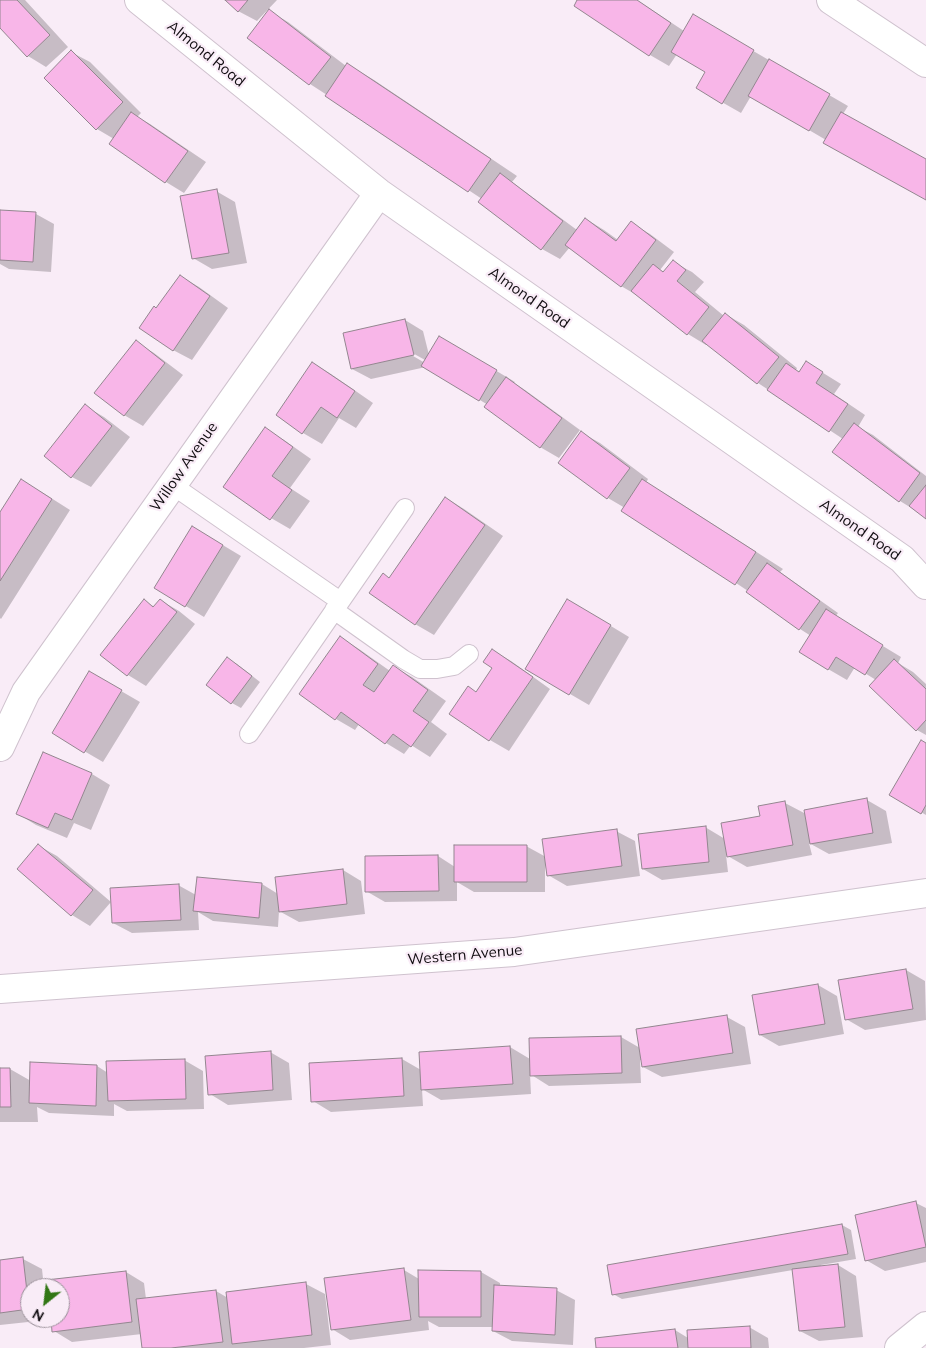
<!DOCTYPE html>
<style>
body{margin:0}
#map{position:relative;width:926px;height:1348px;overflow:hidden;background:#f9ecf7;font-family:Mulish,sans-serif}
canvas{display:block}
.north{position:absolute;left:20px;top:1278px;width:50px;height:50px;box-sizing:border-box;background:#f9ecf7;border:1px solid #9c929b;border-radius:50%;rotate:209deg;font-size:14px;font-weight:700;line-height:20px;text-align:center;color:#100c10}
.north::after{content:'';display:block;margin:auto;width:18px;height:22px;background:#327615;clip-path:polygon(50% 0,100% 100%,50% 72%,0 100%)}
</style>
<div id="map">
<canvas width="926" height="1348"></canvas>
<div class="north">N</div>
</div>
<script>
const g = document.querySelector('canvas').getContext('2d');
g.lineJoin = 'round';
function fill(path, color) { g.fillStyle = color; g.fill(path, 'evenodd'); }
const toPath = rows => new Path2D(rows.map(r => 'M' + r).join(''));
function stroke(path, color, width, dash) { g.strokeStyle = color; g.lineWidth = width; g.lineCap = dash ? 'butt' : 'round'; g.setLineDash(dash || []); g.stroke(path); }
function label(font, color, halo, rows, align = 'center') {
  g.font = font + ' Mulish,sans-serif'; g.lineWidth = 4.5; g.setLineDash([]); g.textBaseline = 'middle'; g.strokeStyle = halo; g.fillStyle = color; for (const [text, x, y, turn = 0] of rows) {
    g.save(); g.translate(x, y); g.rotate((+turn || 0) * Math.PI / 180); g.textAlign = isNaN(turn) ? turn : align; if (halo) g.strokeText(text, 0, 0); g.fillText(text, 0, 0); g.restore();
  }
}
const shadow = toPath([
 [0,0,25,0,68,47,46,67,28,56,0,27],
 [227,0,277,0,257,21,238,11],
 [579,0,637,0,684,31,693,16,848,106,843,114,926,160,926,199,826,140,751,96,741,113,697,88,707,71,677,54,669,66,650,55,575,6],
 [269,11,288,22,346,66,347,64,374,80,517,176,512,182,577,230,586,219,604,230,618,240,631,223,650,234,674,252,660,270,665,272,673,262,692,272,704,282,695,292,724,316,725,314,744,325,797,368,796,370,800,372,807,363,841,384,834,394,865,415,858,427,873,435,926,476,926,517,900,501,843,439,758,383,707,343,706,345,688,334,640,297,621,286,570,247,560,259,542,249,482,199,326,96,327,95,310,84,249,38],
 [71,52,90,62,141,113,137,117,150,124,206,162,184,193,166,182,111,144,114,139,97,129],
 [216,191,235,202,247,263,212,269,193,258],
 [0,211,36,214,54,224,51,272,9,269,0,264],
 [180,276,199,287,228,308,192,360,173,350,157,309],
 [405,320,423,331,429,355,458,348,515,382,514,383,525,390,580,430,559,458,540,447,488,405,426,367,371,379,352,369],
 [409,351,425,360,425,363,408,353],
 [136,342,154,353,183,375,143,426,124,415],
 [313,363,331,374,373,403,356,428,339,418,322,444,303,433,277,415],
 [85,406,104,417,130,437,91,487,72,477,46,456],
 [265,429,284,440,311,459,290,488,310,501,290,529,271,518],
 [582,433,600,443,648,479,646,483,669,496,783,569,780,572,838,613,835,617,901,657,898,663,913,672,926,684,926,735,917,730,876,680,855,667,847,680,828,669,811,636,800,629,747,591,748,591,736,583,625,508,608,498,560,463],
 [40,491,70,510,1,619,0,618,0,515],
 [446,498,464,509,503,536,434,635,415,624,390,579],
 [211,538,241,556,204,617,156,588],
 [160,600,179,611,195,624,146,686,128,675,101,655,144,601,155,607],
 [568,600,629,637,589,705,527,669],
 [341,638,359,649,390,671,394,667,412,677,446,701,431,722,447,734,430,757,411,745,404,754,386,743,359,724,355,730,336,719,300,694],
 [492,650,511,661,550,689,509,751,490,740,451,713,477,693,494,668],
 [228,659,237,664,260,682,241,708,232,703],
 [90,673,140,702,103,762,53,733],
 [926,744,926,815,891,795],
 [92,774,110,785,91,830,74,823,67,838,36,825,18,814],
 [867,800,886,811,892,843,829,854,809,843,812,855,747,867,726,855,728,872,662,880,643,869,705,827,725,839,785,803,806,814],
 [616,831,635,841,640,876,567,886,548,875,547,865,545,865,545,892,474,892,457,882,457,901,385,902,366,891,438,856,455,867,526,846,546,857],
 [39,846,57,856,111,902,90,926,72,915],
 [343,870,361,881,365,914,299,922,279,911,278,927,213,921,198,912,199,930,132,933,113,923,178,885,196,895,198,878,262,884,278,894],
 [906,970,925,981,926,1020,865,1030,846,1019],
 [818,985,837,996,844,1034,779,1046,760,1035,753,996],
 [727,1017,745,1027,751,1064,662,1077,643,1067,642,1060,640,1060,641,1083,549,1086,530,1074,531,1094,441,1100,422,1089,423,1106,331,1112,313,1101,402,1059,421,1070,510,1047,530,1059,621,1037,640,1048],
 [270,1052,289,1063,292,1100,228,1105,210,1094],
 [184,1060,203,1071,204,1109,127,1111,114,1104,114,1116,49,1113,37,1107,38,1122,0,1122,0,1069,10,1069,31,1081,97,1066,108,1073],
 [916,1203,926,1208,926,1262,885,1271,866,1260],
 [842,1225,851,1230,856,1259,821,1265,822,1267,838,1265,856,1276,863,1337,819,1341,800,1331,793,1270,622,1299,613,1294],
 [23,1259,42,1269,44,1288,30,1288,30,1318,47,1318,47,1320,0,1325,0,1261],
 [404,1270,419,1279,481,1272,500,1283,500,1287,556,1290,575,1300,573,1345,512,1341,493,1331,493,1327,439,1327,428,1321,429,1330,350,1340,332,1329],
 [126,1272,144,1283,146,1299,216,1291,228,1298,306,1284,325,1294,331,1345,304,1348,143,1348,142,1334,72,1342,54,1331,52,1318,60,1318,60,1288,48,1288],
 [749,1327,768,1338,769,1348,598,1348,675,1330,688,1338]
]);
const building = toPath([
 [0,0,17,0,50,35,27,57,0,28,0,0],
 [225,0,248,0,238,12,225,0],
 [577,0,637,0,671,23,649,56,574,6,577,0],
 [269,9,331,57,309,85,247,38,269,9],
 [693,14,754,50,722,104,696,88,705,72,671,52,693,14],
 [71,50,123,102,96,130,44,78,71,50],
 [769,59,830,94,809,131,748,96,769,59],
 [347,63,491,159,468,192,325,96,347,63],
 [131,112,188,151,165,183,109,144,131,112],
 [841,112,926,159,926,200,823,143,841,112],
 [500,173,563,221,541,250,478,202,500,173],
 [217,189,229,253,192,259,180,196,217,189],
 [0,210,36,212,33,262,0,260,0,210],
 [585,218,616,241,631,221,656,240,621,287,565,245,585,218],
 [673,260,686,270,677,281,709,307,687,335,631,291,653,264,663,272,673,260],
 [180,275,210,296,173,351,139,328,154,306,156,308,180,275],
 [725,313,779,357,757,384,702,341,725,313],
 [405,319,414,355,351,369,343,333,405,319],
 [439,336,497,370,479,401,421,366,439,336],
 [136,340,165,363,124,416,94,393,136,340],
 [806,361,823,372,816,383,848,404,829,432,767,390,786,363,799,372,806,361],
 [312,362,355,391,337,418,321,407,302,434,276,415,312,362],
 [506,377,562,418,540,448,484,407,506,377],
 [85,404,112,426,71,478,44,456,85,404],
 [854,423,920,473,899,502,832,452,854,423],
 [265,427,293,447,272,476,292,490,270,520,223,487,265,427],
 [581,431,630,468,607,499,558,463,581,431],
 [21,479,52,499,0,581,0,512,21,479],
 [642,479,756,552,735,585,621,511,642,479],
 [926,485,926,519,909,506,926,485],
 [445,497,485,525,415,625,369,593,383,573,389,578,445,497],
 [192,526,223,545,185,607,154,588,192,526],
 [767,563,820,601,799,630,746,592,767,563],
 [144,599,153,607,160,599,177,612,127,676,100,655,144,599],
 [567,599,611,625,569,695,525,669,567,599],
 [826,609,883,645,865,675,836,657,828,670,799,652,826,609],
 [340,636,378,664,363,685,374,692,393,665,428,690,413,711,429,722,411,747,393,734,385,744,341,712,335,720,299,694,340,636],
 [492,649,533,677,489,741,449,714,468,686,476,692,492,668,483,662,492,649],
 [227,657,252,676,231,704,206,685,227,657],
 [894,659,926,689,926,720,916,731,869,686,894,659],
 [89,671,122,690,84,753,52,733,89,671],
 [921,740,926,743,926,805,921,814,889,795,921,740],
 [43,752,92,773,72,820,55,813,48,828,16,814,43,752],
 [867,798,873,833,810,844,804,810,867,798],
 [785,801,793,845,727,857,721,823,760,816,758,806,785,801],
 [706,826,709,862,642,869,638,834,706,826],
 [617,829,622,866,547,876,542,839,617,829],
 [38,844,93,890,71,916,17,869,38,844],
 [454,845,527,845,527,882,454,882,454,845],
 [438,855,439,891,365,892,365,856,438,855],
 [343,869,347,904,279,912,275,877,343,869],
 [197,877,262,883,259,918,193,911,197,877],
 [179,884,181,920,112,923,110,888,179,884],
 [906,969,913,1009,845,1020,838,980,906,969],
 [818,984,825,1024,759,1035,752,995,818,984],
 [727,1015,733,1053,642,1067,636,1029,727,1015],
 [621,1036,622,1073,530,1076,529,1038,621,1036],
 [510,1046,513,1084,421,1090,419,1052,510,1046],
 [271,1051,273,1090,208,1095,205,1056,271,1051],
 [402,1058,404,1096,311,1102,309,1063,402,1058],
 [185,1059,186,1099,108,1101,106,1061,185,1059],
 [30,1062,97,1065,96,1106,29,1103,30,1062],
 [0,1068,10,1068,11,1107,0,1107,0,1068],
 [916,1201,926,1247,865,1261,855,1215,916,1201],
 [842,1224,848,1254,612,1295,607,1265,842,1224],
 [23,1257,29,1309,0,1313,0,1260,23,1257],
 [838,1264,845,1327,799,1331,792,1269,838,1264],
 [404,1268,411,1320,331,1330,324,1278,404,1268],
 [418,1270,481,1271,481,1317,419,1317,418,1270],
 [126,1271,132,1322,52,1332,51,1318,60,1318,60,1288,47,1288,46,1280,126,1271],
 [306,1282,312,1335,232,1344,226,1292,306,1282],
 [494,1285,557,1288,555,1335,492,1331,494,1285],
 [216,1290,223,1342,171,1348,142,1348,136,1299,216,1290],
 [750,1326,751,1348,688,1348,687,1330,750,1326],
 [675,1329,678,1348,596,1348,595,1338,675,1329]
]);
const lane = toPath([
 [172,485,340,601],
 [334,610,403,659,420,669,437,669,454,666,469,654],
 [249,734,405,508]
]);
const street = toPath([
 [139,0,379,193,902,559,926,585],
 [831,0,926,63],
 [0,747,26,692,379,193],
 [0,989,514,952,926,893],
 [899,1348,926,1326]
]);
const streetNames = [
 ["Almond Road",206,54,39],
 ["Almond Road",529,298,35],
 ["Willow Avenue",184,467,-55],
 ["Almond Road",860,530,35],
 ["Western Avenue",465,955,-5]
];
fill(shadow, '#0003');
fill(building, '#f8b6e8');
stroke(building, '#93868f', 1);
stroke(lane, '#cfc2ce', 20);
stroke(street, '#cfc2ce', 30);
stroke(lane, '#fff', 18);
stroke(street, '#fff', 28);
label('15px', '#100c10', '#f9ecf7', streetNames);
</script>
